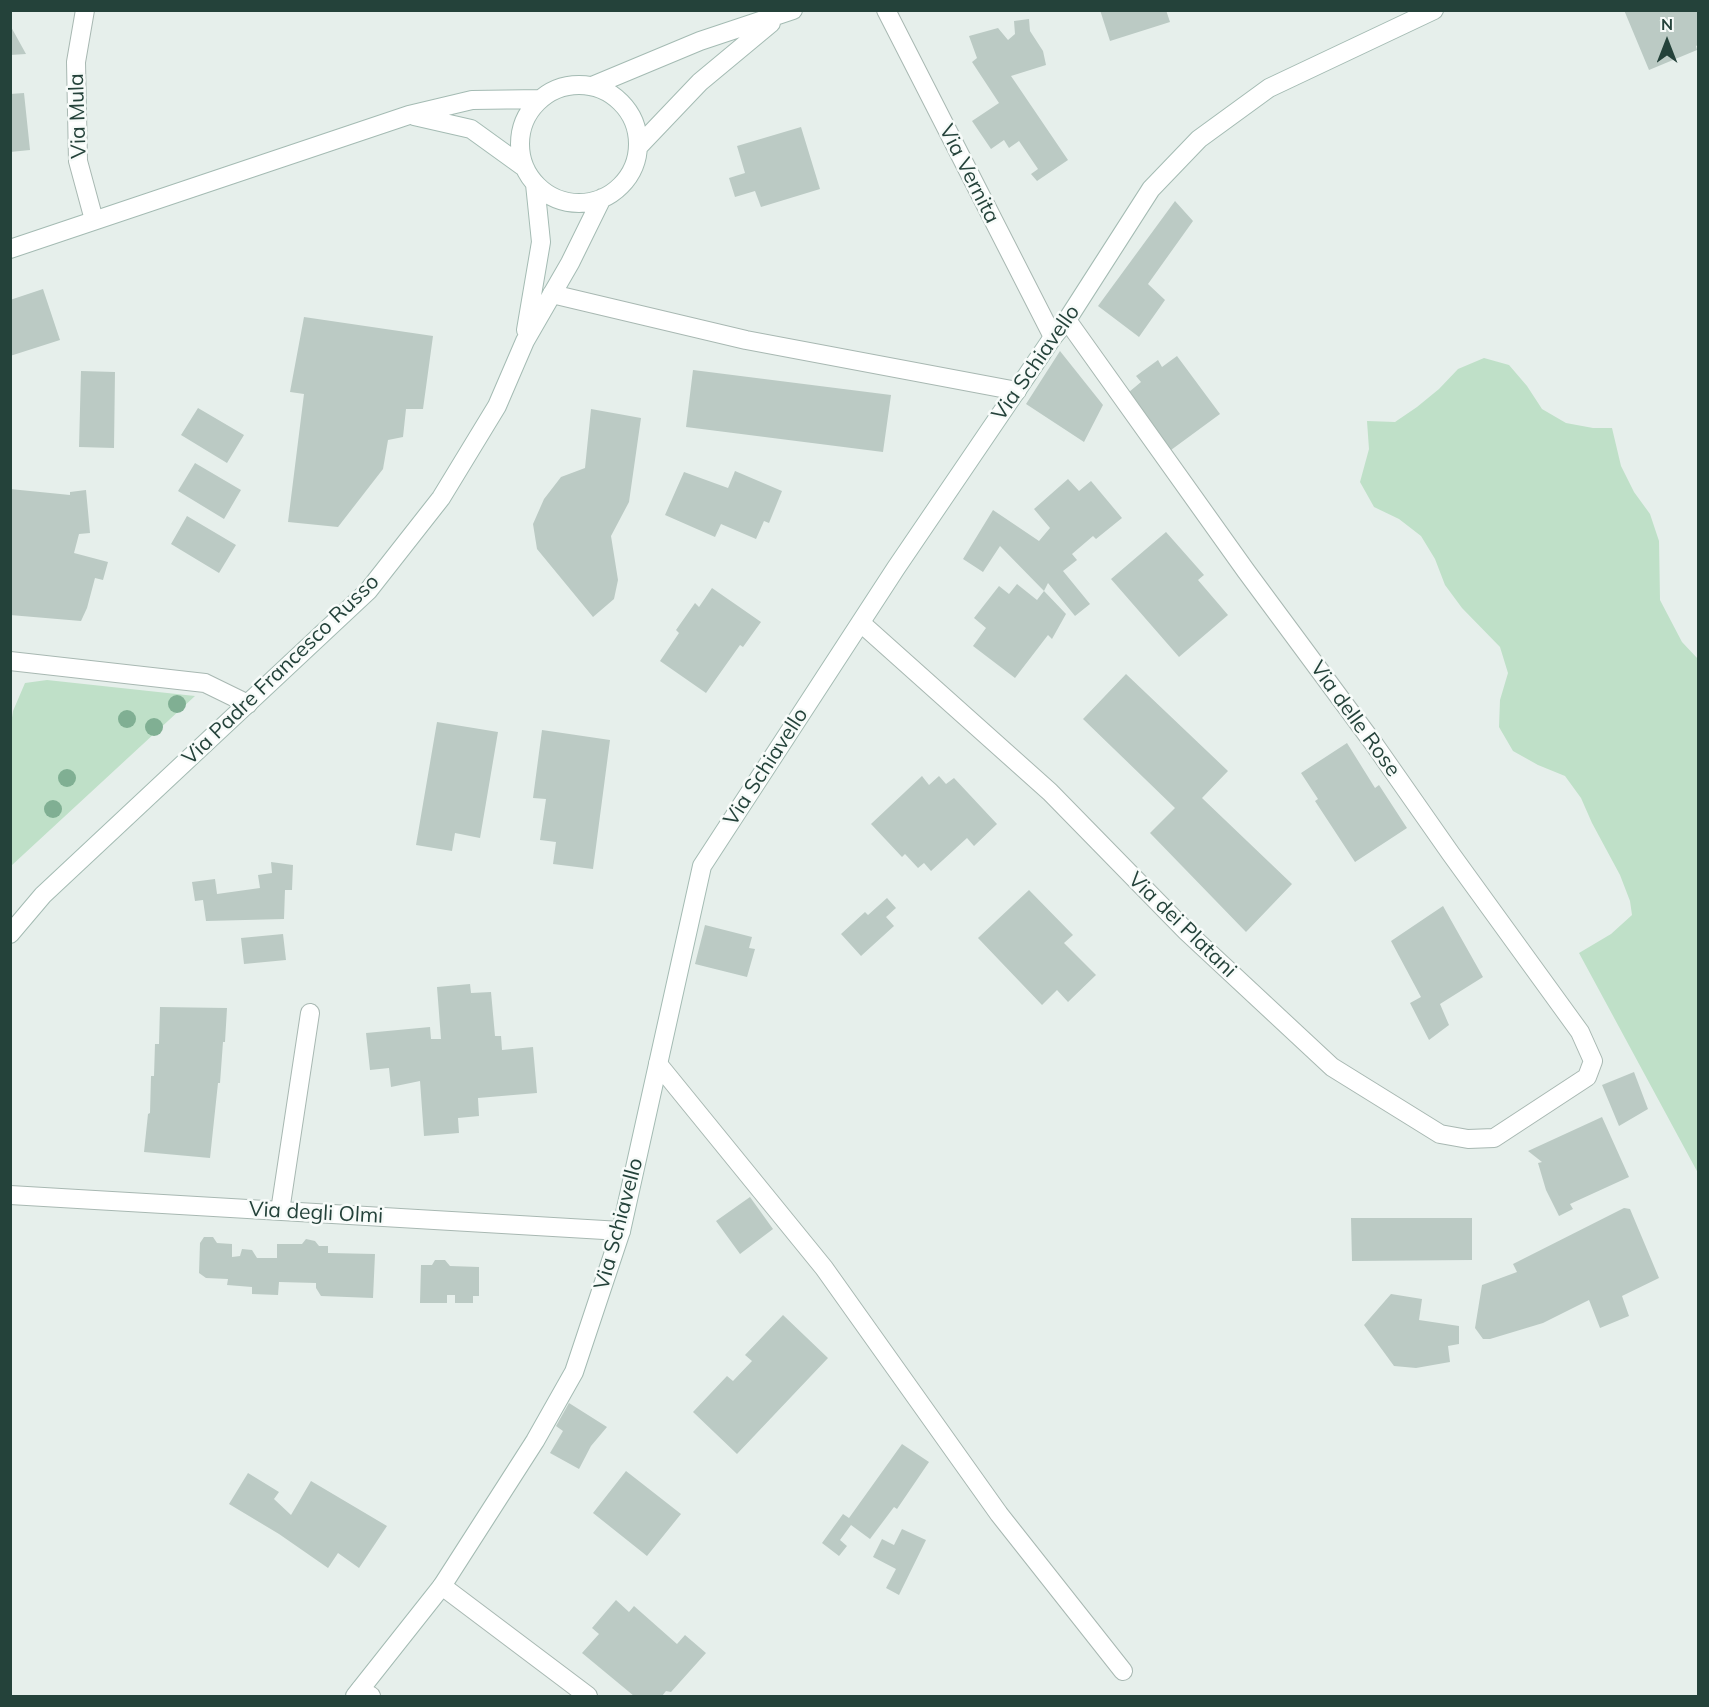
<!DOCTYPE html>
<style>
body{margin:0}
#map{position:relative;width:1709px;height:1707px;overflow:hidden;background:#e6efeb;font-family:Mulish,sans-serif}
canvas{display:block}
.frame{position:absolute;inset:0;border:12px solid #24423a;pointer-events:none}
.north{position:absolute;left:1637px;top:12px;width:60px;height:60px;-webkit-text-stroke:4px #f7fbf9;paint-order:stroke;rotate:0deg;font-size:16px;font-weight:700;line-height:24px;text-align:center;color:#24423a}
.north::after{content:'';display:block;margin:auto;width:21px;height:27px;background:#24423a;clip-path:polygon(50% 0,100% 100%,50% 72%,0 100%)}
</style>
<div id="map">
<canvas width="1709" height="1707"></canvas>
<div class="frame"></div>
<div class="north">N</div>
</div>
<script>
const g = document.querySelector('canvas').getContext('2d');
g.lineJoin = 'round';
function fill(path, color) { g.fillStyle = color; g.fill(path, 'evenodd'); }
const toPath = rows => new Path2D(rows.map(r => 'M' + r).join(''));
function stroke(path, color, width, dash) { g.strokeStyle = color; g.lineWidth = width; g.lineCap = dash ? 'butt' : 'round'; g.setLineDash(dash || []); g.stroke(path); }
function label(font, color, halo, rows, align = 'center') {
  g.font = font + ' Mulish,sans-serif'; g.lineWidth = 5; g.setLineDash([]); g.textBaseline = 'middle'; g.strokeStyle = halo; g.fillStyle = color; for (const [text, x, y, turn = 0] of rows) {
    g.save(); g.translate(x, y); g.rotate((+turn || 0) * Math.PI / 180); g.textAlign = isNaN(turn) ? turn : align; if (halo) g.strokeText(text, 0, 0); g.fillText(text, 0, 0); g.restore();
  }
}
const green = toPath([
 [1484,358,1509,365,1527,386,1542,409,1566,423,1593,428,1612,428,1621,466,1634,492,1650,514,1659,541,1660,600,1682,642,1698,659,1698,1173,1579,953,1611,934,1632,915,1630,901,1620,875,1592,823,1581,798,1565,776,1538,765,1513,751,1499,727,1500,700,1508,673,1500,647,1462,608,1445,585,1435,559,1421,536,1399,519,1374,507,1360,482,1369,449,1367,421,1395,422,1417,407,1439,389,1458,369],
 [47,680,195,696,11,866,10,731,13,711,25,683]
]);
const building = toPath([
 [1100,10,1166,10,1170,22,1110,41],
 [1624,10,1698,10,1698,45,1696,46,1697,50,1649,70],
 [1029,19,1030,31,1043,51,1046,65,1011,76,1068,160,1037,181,1031,174,1038,169,1019,141,1009,148,1004,140,991,149,972,121,999,103,972,62,977,58,969,36,998,28,1008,40,1015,34,1014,21],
 [10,25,26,54,10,55],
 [24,93,30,150,10,152,10,94],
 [801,127,820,189,761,207,755,191,735,197,729,178,745,173,737,146],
 [1175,201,1193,221,1148,284,1165,300,1139,337,1098,306],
 [43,289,60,340,10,356,10,300],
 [304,317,433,336,423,409,406,409,403,437,388,440,383,469,338,527,288,522,304,394,290,392],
 [1060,351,1103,405,1084,442,1026,404],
 [1177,356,1220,414,1171,450,1129,392,1141,382,1136,376,1158,360,1162,367],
 [693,370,891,395,883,452,686,427],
 [81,371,115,372,114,448,79,447],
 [198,408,244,435,227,463,181,435],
 [591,409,641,418,629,502,611,536,618,580,614,599,593,617,537,549,533,524,544,499,561,477,585,468],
 [195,463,241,490,224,519,178,491],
 [735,471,782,491,769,523,764,521,756,539,721,524,715,537,665,515,684,472,728,488],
 [1068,479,1079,491,1091,481,1122,518,1096,539,1093,536,1072,554,1077,560,1063,571,1090,604,1075,616,1048,583,1044,591,1000,546,983,572,963,559,993,510,1039,541,1050,528,1034,509],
 [10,489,70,495,70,492,86,490,90,533,79,534,74,553,108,562,103,580,95,578,87,608,81,621,10,615],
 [187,516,236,545,219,573,171,544],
 [1166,532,1204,575,1198,580,1228,615,1179,657,1111,579],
 [1017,584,1037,600,1044,591,1066,614,1052,639,1048,635,1015,678,973,646,986,628,974,618,999,586,1009,594],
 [712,588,761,622,743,647,740,645,706,693,660,661,679,633,676,630,695,603,699,607],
 [1126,674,1228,771,1202,798,1292,884,1246,932,1150,833,1175,808,1083,719],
 [437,722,498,732,480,838,455,833,452,851,416,845],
 [542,730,610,740,593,869,553,864,556,842,540,840,546,799,533,798],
 [1347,743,1375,788,1379,785,1407,828,1355,862,1315,801,1318,799,1301,773],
 [922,776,929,785,939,776,946,784,954,778,997,824,974,846,967,838,931,871,924,863,918,868,905,854,902,857,871,824],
 [271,862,293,865,292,890,285,890,284,919,206,921,203,900,195,901,192,882,215,879,217,894,260,888,258,875,272,873],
 [1029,890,1073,935,1064,943,1096,975,1068,1002,1057,990,1042,1005,978,938],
 [887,898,896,908,886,917,894,926,861,956,841,934,865,912,868,915],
 [1443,906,1483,977,1440,1004,1449,1025,1429,1040,1410,1003,1421,997,1391,941],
 [705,925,752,937,749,948,755,949,747,977,695,964],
 [283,934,286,960,244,964,241,938],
 [470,984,471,993,491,992,495,1036,501,1036,502,1050,533,1047,537,1093,478,1098,479,1116,458,1118,459,1133,424,1136,420,1081,391,1087,389,1068,370,1070,366,1033,430,1027,431,1039,441,1039,437,987],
 [160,1007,227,1008,225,1042,223,1042,220,1083,218,1083,210,1158,144,1152,148,1114,150,1113,151,1076,154,1076,155,1044,159,1044],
 [1634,1072,1648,1109,1619,1126,1602,1085],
 [1602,1117,1629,1177,1570,1204,1573,1209,1559,1216,1546,1190,1538,1163,1542,1162,1528,1151],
 [750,1197,773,1229,740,1254,716,1221],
 [1624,1208,1630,1209,1659,1278,1622,1296,1629,1316,1600,1328,1589,1300,1543,1323,1490,1339,1483,1339,1475,1328,1482,1285,1517,1272,1513,1264],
 [1351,1218,1472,1218,1472,1260,1352,1261],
 [204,1237,213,1237,217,1243,232,1244,232,1257,240,1256,242,1249,252,1250,257,1258,277,1258,277,1244,302,1244,306,1239,315,1241,319,1246,328,1246,328,1253,375,1254,373,1298,321,1296,316,1288,316,1283,279,1282,278,1295,252,1294,252,1287,227,1285,228,1279,206,1278,199,1273,200,1243],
 [435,1260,445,1260,450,1266,479,1267,479,1296,473,1296,473,1303,455,1303,455,1295,447,1295,447,1303,420,1303,421,1265,432,1265],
 [1391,1294,1422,1299,1419,1320,1459,1326,1459,1344,1448,1346,1450,1362,1416,1368,1394,1366,1364,1325],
 [783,1315,828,1358,737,1454,693,1412,727,1376,733,1381,752,1361,745,1355],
 [569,1403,607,1427,591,1446,579,1469,550,1453,563,1431,556,1426],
 [902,1444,929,1462,897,1509,894,1507,870,1539,851,1525,840,1540,847,1546,839,1556,822,1543,843,1514,849,1518],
 [626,1471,681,1514,647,1556,593,1513],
 [248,1473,279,1492,274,1499,291,1515,311,1481,387,1526,359,1568,338,1553,328,1568,279,1534,229,1504],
 [902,1529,926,1540,899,1595,886,1588,896,1569,873,1557,882,1539,894,1545],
 [616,1600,629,1612,634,1606,677,1644,685,1635,706,1653,671,1692,666,1691,662,1696,634,1696,582,1653,599,1634,592,1628]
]);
const street = toPath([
 [85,10,76,62,78,161,94,220],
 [886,10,1053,337],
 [552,294,746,340,1017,391],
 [861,623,1050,792,1187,932,1332,1067,1440,1134,1468,1139,1494,1138,1587,1077,1593,1061,1580,1032,1451,854,1374,744,1246,571,1067,320],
 [10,661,205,683,248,704],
 [658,1064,824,1268,999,1514,1123,1671],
 [10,1195,621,1231],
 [280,1211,310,1013],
 [442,1586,588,1696],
 [360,1690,371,1696]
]);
const secondary = toPath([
 '520 144a59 59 0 1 1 118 0a59 59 0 1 1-118 0Z',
 [592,86,700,41,793,10],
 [414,116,471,129,525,168],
 [639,146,700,82,771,23],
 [10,249,409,115,472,100,541,99],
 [526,330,541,242,535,184],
 [10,934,43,895,368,591,441,498,497,406,525,341,570,263,602,198],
 [355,1696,442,1586,535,1441,574,1372,621,1231,702,866,896,568,1053,337,1067,320,1151,189,1199,139,1269,88,1434,10]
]);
const trees = [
 [177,704],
 [127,719],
 [154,727],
 [67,778],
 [53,809]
];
const streetNames = [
 ["Via Mula",78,116,-92],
 ["Via Vernita",969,174,63],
 ["Via Schiavello",1036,363,-55],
 ["Via Padre Francesco Russo",281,670,-44],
 ["Via delle Rose",1355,719,54],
 ["Via Schiavello",766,767,-57],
 ["Via dei Platani",1182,925,44],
 ["Via degli Olmi",316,1213,3],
 ["Via Schiavello",619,1224,-75]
];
fill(green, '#bfe0c8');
fill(building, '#bbcac4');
stroke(street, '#a8b8b2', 20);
stroke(secondary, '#a4bbb3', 20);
stroke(street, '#fff', 18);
stroke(secondary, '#fff', 18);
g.fillStyle = '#80af93';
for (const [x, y] of trees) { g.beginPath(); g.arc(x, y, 9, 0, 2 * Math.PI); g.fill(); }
label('21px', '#24423a', '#f7fbf9', streetNames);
</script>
